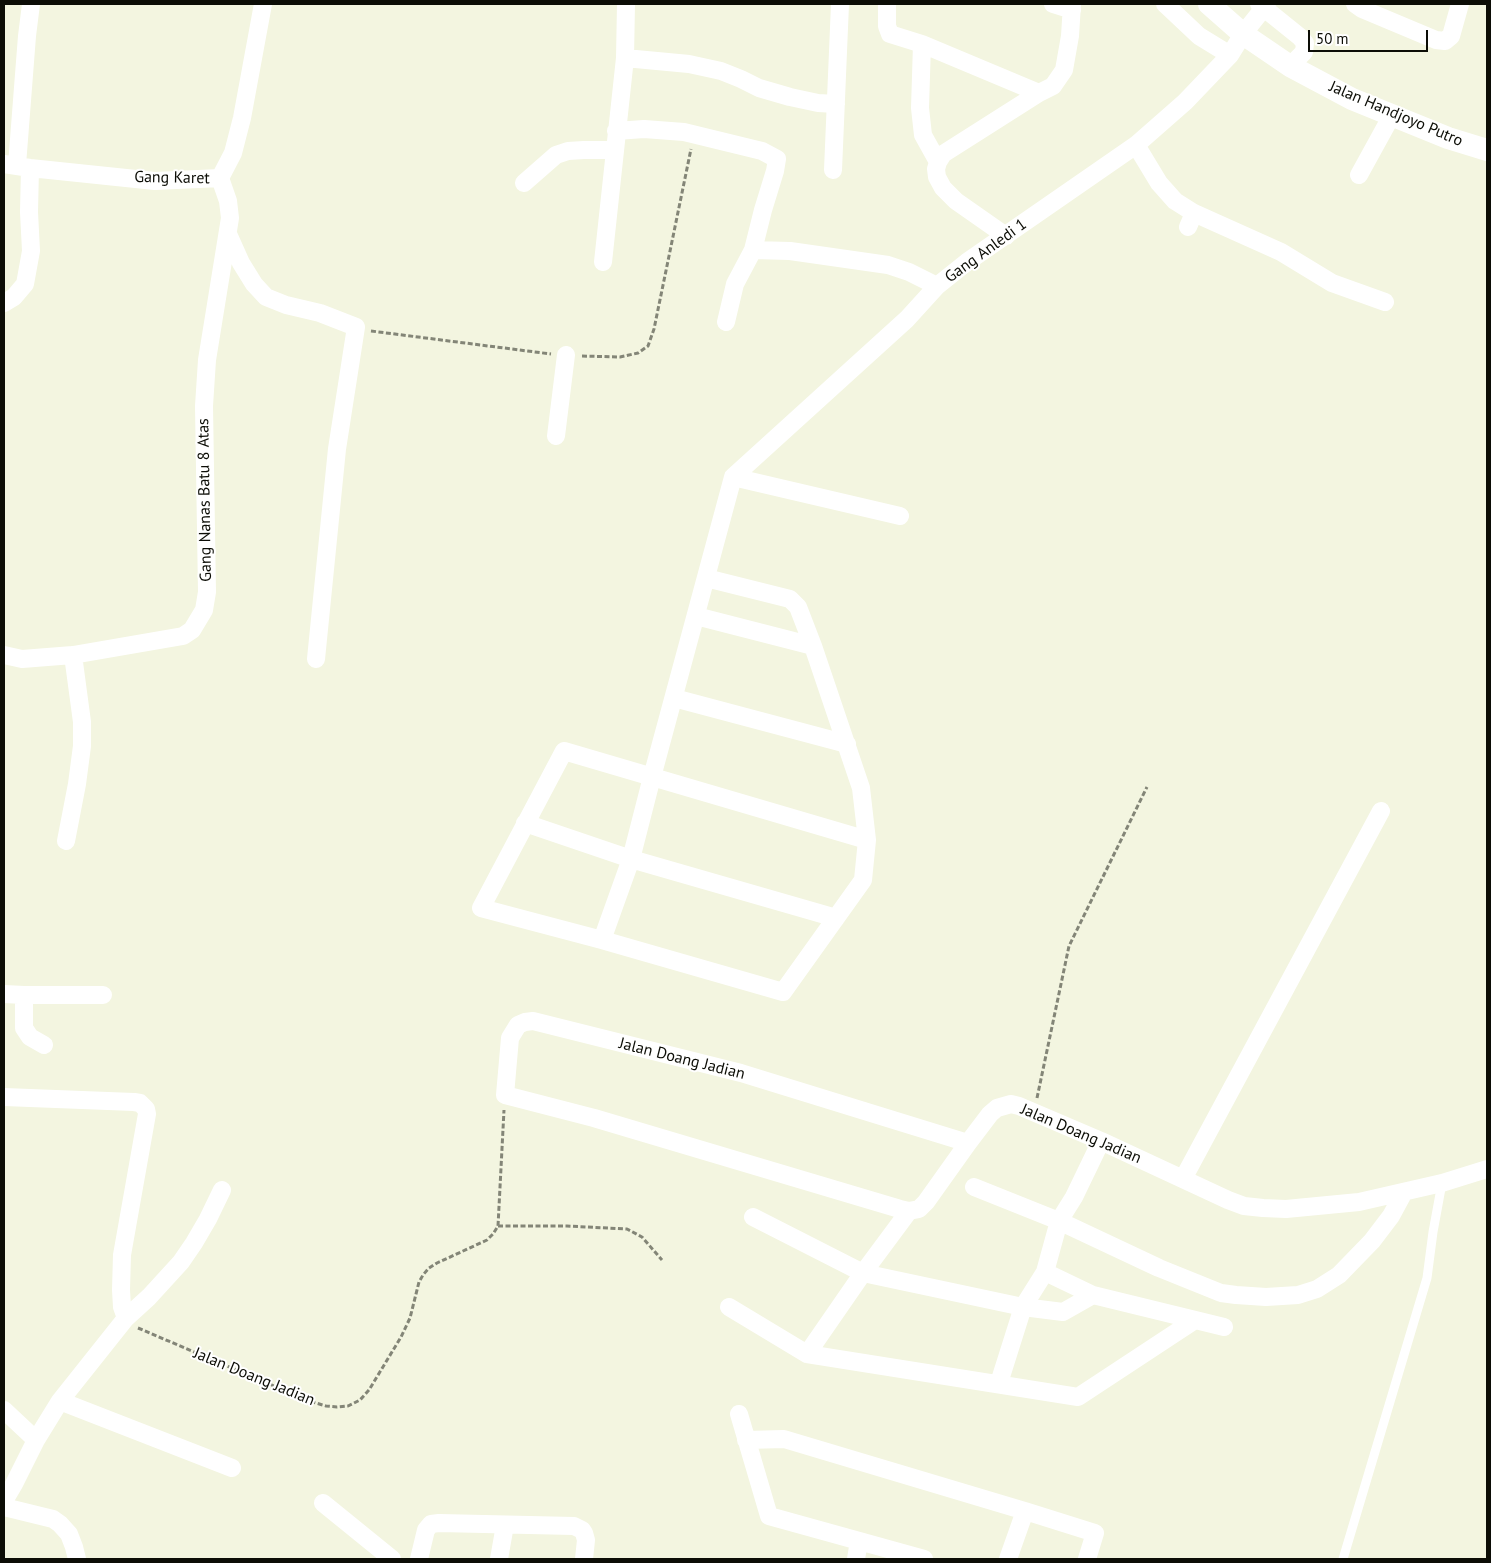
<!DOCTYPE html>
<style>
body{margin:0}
#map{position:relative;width:1491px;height:1563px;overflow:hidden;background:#f3f5e0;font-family:"PT Sans",sans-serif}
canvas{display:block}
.frame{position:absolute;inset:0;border:5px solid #0c0d06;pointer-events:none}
.scale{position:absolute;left:1308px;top:30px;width:120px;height:22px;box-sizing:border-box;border:2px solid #0c0d06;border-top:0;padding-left:6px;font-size:15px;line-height:18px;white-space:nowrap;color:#0c0d06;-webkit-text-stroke:4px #fff;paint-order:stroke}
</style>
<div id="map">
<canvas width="1491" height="1563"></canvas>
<div class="frame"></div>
<div class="scale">50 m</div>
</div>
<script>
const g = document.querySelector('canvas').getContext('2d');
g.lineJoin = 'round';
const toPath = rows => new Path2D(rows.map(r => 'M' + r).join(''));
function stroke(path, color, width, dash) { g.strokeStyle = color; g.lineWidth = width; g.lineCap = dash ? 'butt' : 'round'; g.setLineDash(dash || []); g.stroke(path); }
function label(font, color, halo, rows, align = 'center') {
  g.font = font + ' "PT Sans",sans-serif'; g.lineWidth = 4; g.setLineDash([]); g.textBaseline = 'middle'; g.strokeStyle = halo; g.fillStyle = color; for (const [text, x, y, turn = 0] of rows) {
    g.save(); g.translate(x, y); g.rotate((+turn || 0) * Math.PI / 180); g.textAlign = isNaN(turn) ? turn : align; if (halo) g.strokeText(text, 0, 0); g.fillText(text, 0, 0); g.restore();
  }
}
const path = toPath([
 [371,331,551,354],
 [582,356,620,357,638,353,648,346,654,329,691,149],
 [1037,1098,1069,946,1147,787],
 [498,1226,567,1226,627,1229,642,1237,662,1260],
 [138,1328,309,1401,326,1406,337,1407,348,1406,360,1400,369,1390,401,1337,410,1318,419,1282,423,1275,429,1268,437,1263,487,1240,493,1234,498,1226,504,1110]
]);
const service = toPath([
 [1343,1559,1427,1278,1433,1232,1442,1183]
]);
const minor = toPath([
 [887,4,887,26,890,34,922,44,1039,93],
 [1053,4,1072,10],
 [1165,4,1199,36,1230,55],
 [1259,4,1300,37,1305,43,1304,52,1290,66],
 [1355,4,1362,9,1436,40,1445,41,1451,36,1460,4],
 [922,44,920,108,923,135,938,162],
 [625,58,689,64,721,71,741,79,759,88,790,97,818,103,836,104],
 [616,131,644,129,684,132,762,151,777,159,775,171,763,210,753,250,735,284,726,322],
 [1136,145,1159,183,1175,201,1194,213,1281,252,1332,283,1385,302],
 [4,164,30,168,155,181,220,178,233,153,242,118,263,4],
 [17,165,27,36,31,4],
 [833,170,840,4],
 [1359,175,1392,115],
 [524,183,556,155,568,151,584,150,615,150],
 [1188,227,1194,213],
 [228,234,241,263,254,284,266,297,286,305,320,313,356,327,337,449,316,659],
 [1006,236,956,201,943,188,937,177,936,169,938,162,943,154,1039,93,1053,86,1064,70,1070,36,1072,4],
 [753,250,790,251,888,265,909,272,937,286],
 [603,262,625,58,626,4],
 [4,303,14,297,25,284,31,251,29,212,30,168],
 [556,436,566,355],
 [733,477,907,319,937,286,967,262,1136,145,1185,102,1230,55,1243,34,1267,4],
 [733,477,900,516],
 [706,578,790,599,798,607,813,646,861,788,867,840,863,880,783,992,602,940,631,859,652,777,733,477],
 [696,616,813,646],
 [4,655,22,659,73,655,183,636,192,630,204,610,207,592,204,406,207,360,230,218,228,201,220,178],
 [674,698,847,744],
 [525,823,631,859,836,918],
 [66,841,77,784,82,746,82,722,73,655],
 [602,940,481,908,564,751,867,840],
 [4,994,24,995,103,995],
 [24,995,24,1028,30,1037,44,1045],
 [4,1097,134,1102,140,1103,146,1109,147,1114,122,1255,121,1290,122,1307,126,1318],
 [968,1143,926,1202,919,1209,909,1211,900,1209,594,1118,505,1095,510,1038,518,1025,525,1022,533,1021,741,1073,968,1143,990,1114,997,1108,1011,1104,1019,1106,1101,1141,1228,1200,1244,1206,1263,1208,1286,1209,1359,1202,1442,1183,1487,1169],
 [1183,1179,1381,811],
 [974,1187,1059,1221,1159,1268,1221,1293,1236,1295,1266,1297,1298,1295,1317,1289,1339,1275,1372,1241,1391,1216,1404,1192],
 [753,1217,863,1273,1023,1307,1063,1312,1093,1295],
 [1045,1272,1093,1295,1224,1327],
 [729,1307,807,1354,1078,1397,1195,1320],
 [807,1354,863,1273,909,1211],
 [999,1383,1023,1307,1045,1272,1059,1221,1074,1197,1101,1141],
 [60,1401,232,1468],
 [4,1410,36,1440],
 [739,1414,769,1516,924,1559],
 [746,1440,784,1439,1025,1511,1008,1559],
 [4,1501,14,1484,36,1440,60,1401,126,1318,149,1297,181,1262,194,1243,208,1219,222,1190],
 [323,1503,392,1559],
 [4,1507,53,1519,60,1524,69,1534,74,1547,77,1559],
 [1025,1511,1095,1533,1087,1559],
 [419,1559,426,1530,431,1524,439,1523,574,1526,582,1530,584,1533,586,1540,584,1559],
 [499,1559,505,1525],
 [856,1559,859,1541]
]);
const tertiary = toPath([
 [1209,4,1243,34,1290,66,1352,99,1448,138,1487,150]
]);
const streetNames = [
 ["Jalan Handjoyo Putro",1396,114,23],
 ["Gang Karet",172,178,1],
 ["Gang Anledi 1",986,251,-36],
 ["Gang Nanas Batu 8 Atas",205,500,-91],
 ["Jalan Doang Jadian",682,1059,14],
 ["Jalan Doang Jadian",1081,1134,23],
 ["Jalan Doang Jadian",254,1377,22]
];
stroke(path, '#838577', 3, [5, 2.5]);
stroke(service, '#fff', 9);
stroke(minor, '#fff', 18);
stroke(tertiary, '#fff', 22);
label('16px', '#0c0d06', '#fff', streetNames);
</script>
